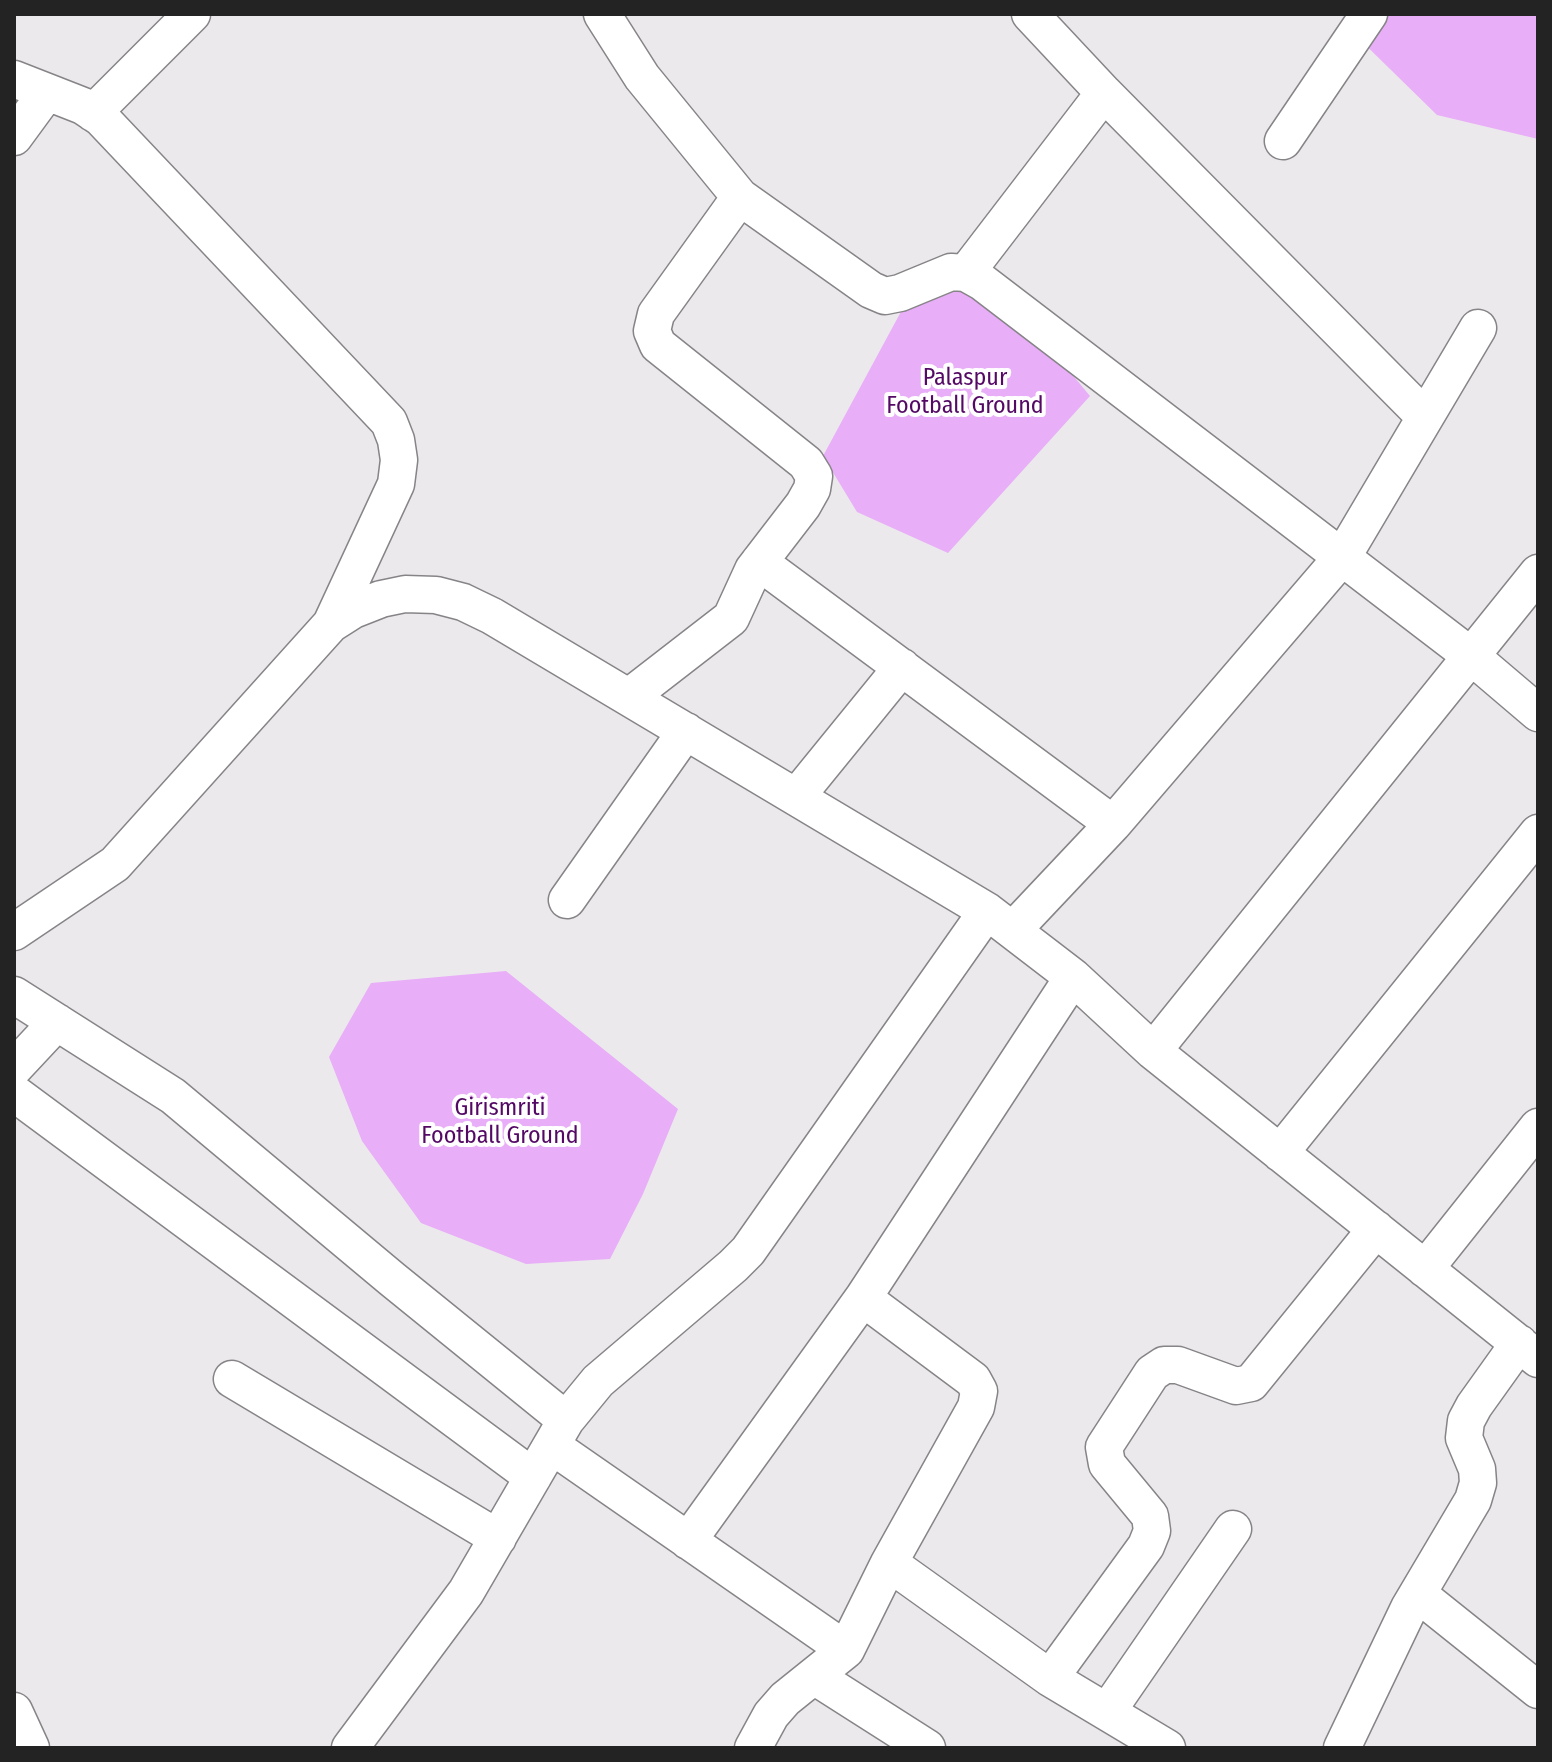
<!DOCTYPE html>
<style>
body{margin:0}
#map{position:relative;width:1552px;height:1762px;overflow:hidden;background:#ece9ed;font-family:"Fira Sans Condensed",sans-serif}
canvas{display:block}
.frame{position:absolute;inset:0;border:16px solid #242324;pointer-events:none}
</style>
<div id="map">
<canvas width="1552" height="1762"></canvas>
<div class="frame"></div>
</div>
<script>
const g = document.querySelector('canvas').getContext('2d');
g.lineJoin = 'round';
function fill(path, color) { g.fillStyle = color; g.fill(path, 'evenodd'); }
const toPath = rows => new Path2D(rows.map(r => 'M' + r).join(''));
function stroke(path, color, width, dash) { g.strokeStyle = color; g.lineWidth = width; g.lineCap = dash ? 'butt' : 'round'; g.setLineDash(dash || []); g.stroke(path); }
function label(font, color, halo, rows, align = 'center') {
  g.font = font + ' "Fira Sans Condensed",sans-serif'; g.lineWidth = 8; g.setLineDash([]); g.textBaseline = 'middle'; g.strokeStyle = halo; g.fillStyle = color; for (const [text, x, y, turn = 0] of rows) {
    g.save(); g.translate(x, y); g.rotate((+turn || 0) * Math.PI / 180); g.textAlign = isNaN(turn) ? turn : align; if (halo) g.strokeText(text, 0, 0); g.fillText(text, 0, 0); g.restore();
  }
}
const green = toPath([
 [1353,14,1538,14,1538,139,1437,115,1344,24],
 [917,282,1008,297,1090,396,948,553,857,512,823,456],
 [506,971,678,1109,643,1194,610,1259,526,1264,421,1223,362,1141,329,1057,371,983]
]);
const minor = toPath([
 [602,14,642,77,740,197,871,290,885,296,900,293,951,272,966,273,982,282,1471,656,1538,713],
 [1030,14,1104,93,1425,417],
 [14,79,83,106,101,118,389,422,396,440,399,460,396,484,331,624],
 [93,113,192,14],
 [14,137,47,92],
 [1283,141,1369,14],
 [966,273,1104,93],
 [759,562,1113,824],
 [629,697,731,618,753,570,803,505,812,489,814,476,806,463,658,345,652,331,656,314,740,197],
 [797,796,902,667],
 [567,900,686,731],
 [1013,930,1113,824,1343,556,1478,328],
 [14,932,115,864,331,624,353,610,381,599,405,594,436,595,463,602,492,616,987,911,1073,977,1153,1051,1538,1359],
 [14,995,173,1096,392,1279,566,1420],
 [1153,1051,1538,573],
 [14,1068,57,1022],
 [14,1093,533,1477],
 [1280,1153,1538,833],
 [1425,1269,1538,1127],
 [232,1379,498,1538],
 [552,1446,846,1650],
 [688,1541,863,1298,1073,977],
 [889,1563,1050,1678,1167,1748],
 [1418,1594,1538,1690],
 [814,1676,927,1748],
 [1050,1678,1146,1546,1152,1531,1150,1516,1107,1464,1104,1447,1152,1373,1164,1365,1178,1365,1236,1386,1251,1383,1376,1229],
 [14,1711,31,1748],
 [1107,1712,1233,1529],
 [350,1748,466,1592,566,1420,598,1381,733,1266,748,1251,987,911],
 [753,1748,771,1715,785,1699,846,1650,889,1563,976,1407,979,1391,973,1380,863,1298],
 [1342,1748,1409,1608,1473,1500,1478,1483,1477,1469,1464,1438,1466,1421,1474,1406,1519,1343]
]);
const parkNames = [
 ["Palaspur",965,378],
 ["Football Ground",965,406],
 ["Girismriti",500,1108],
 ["Football Ground",500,1136]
];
fill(green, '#e8aef7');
stroke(minor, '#868487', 39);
stroke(minor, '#fff', 36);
label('24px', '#540965', '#fff', parkNames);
</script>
